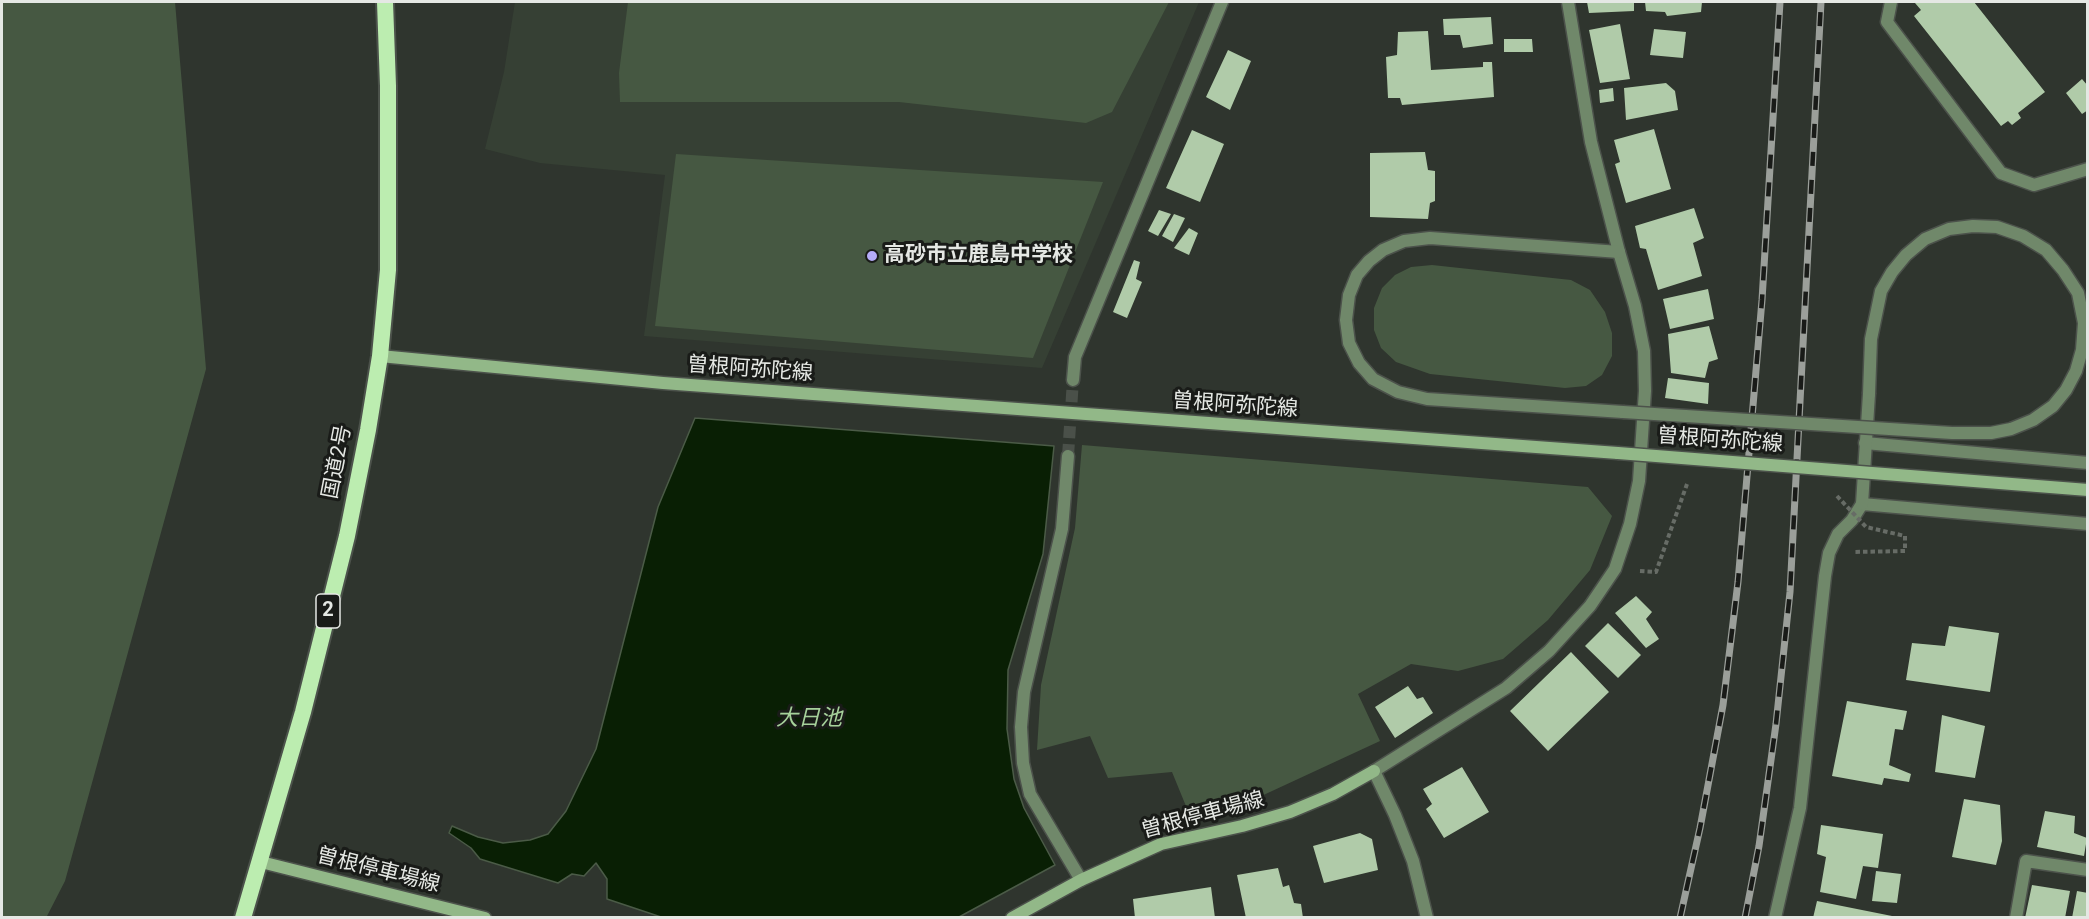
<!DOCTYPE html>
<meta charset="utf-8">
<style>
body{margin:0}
#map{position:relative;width:2089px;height:919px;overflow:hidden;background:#2f352e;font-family:Roboto,sans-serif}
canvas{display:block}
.frame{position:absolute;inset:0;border:3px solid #e5e8e4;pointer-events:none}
</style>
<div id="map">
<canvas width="2089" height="919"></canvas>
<div class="frame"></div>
</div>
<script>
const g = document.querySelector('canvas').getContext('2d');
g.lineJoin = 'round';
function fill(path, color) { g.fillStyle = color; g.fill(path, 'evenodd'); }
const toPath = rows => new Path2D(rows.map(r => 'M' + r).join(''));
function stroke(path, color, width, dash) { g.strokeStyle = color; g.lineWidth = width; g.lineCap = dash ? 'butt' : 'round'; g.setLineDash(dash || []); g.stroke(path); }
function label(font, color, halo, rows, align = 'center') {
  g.font = font + ' Roboto,"Noto Sans JP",sans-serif'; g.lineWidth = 6; g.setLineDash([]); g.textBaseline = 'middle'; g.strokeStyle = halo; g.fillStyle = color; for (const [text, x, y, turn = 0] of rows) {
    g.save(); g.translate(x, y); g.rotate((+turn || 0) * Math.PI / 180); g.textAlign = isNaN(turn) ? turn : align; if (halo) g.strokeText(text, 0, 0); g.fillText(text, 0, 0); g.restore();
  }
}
const built = toPath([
 [515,2,1199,2,1042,368,644,336,665,175,540,163,485,149,504,72]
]);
const green = toPath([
 [2,2,175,2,206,369,65,881,46,918,2,917],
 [628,2,1169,2,1112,112,1086,123,899,102,620,102,619,73],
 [676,154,1103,182,1033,358,655,326],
 [1432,265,1571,280,1590,290,1605,312,1612,333,1612,356,1602,375,1586,386,1565,388,1430,374,1396,362,1381,348,1374,330,1374,308,1382,288,1395,275,1411,267],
 [1082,445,1588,487,1612,516,1590,570,1548,620,1503,659,1458,671,1411,664,1358,694,1380,741,1257,798,1188,811,1172,772,1108,778,1090,736,1037,750,1041,685,1075,528]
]);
const water = toPath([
 [695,418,1054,446,1043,554,1008,670,1007,729,1014,779,1024,808,1055,865,959,917,661,917,607,899,607,879,596,863,584,876,572,874,558,883,480,859,471,848,449,833,452,826,478,837,503,843,530,840,548,834,566,811,596,749,658,507,695,418]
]);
const building = toPath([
 [1587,2,1634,2,1634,11,1589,13],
 [1645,2,1702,2,1701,12,1667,16,1665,12,1646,11],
 [1917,2,1974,2,2045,92,2018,113,2021,118,2012,125,2008,121,2001,126,1914,16,1921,10,1915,3],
 [1491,17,1493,44,1463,48,1460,35,1444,35,1443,19],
 [1620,24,1630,79,1600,83,1589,30],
 [1654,29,1686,32,1683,58,1650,55],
 [1428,31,1431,70,1483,67,1483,62,1492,62,1494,97,1402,105,1400,98,1388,98,1386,57,1397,55,1398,32],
 [1504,39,1532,39,1533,52,1504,52],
 [1228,50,1251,61,1230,110,1206,97],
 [2082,79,2088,86,2088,110,2082,114,2066,93],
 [1666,83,1675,91,1678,110,1626,120,1624,88],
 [1613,88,1614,101,1600,103,1599,90],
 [1654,129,1671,189,1626,203,1615,164,1620,162,1614,140],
 [1192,130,1224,144,1200,202,1166,188],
 [1425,152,1428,170,1435,171,1435,201,1430,203,1428,219,1370,217,1370,153],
 [1694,208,1704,238,1693,243,1702,276,1658,290,1646,249,1640,248,1635,226],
 [1159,210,1171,214,1158,236,1148,231],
 [1174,214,1185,218,1173,242,1162,236],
 [1189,228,1198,233,1189,255,1174,248],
 [1134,260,1140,262,1136,279,1142,282,1127,318,1113,312],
 [1708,289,1714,319,1670,329,1663,299],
 [1709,326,1718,359,1709,362,1705,378,1671,373,1668,334],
 [1668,378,1709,383,1708,404,1665,398],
 [1636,596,1652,612,1646,619,1659,639,1646,648,1615,613],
 [1608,623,1641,655,1618,678,1585,646],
 [1949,626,1999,633,1990,692,1906,680,1912,643,1945,646],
 [1571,652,1609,692,1548,751,1510,711],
 [1408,686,1417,699,1423,697,1433,713,1395,738,1375,707],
 [1847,701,1907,711,1903,730,1895,729,1889,765,1911,774,1909,782,1884,778,1882,785,1832,776],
 [1942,715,1985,726,1975,778,1935,772],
 [1462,767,1489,812,1444,838,1426,809,1432,804,1423,789],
 [1964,799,2000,805,2002,841,1996,865,1952,857],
 [2045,811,2075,816,2074,833,2087,838,2084,856,2037,847],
 [1821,825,1883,834,1878,868,1863,866,1856,899,1820,892,1826,857,1817,854],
 [1360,833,1372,839,1378,870,1324,883,1313,846],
 [1278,868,1283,887,1289,885,1294,903,1301,904,1303,918,1246,918,1237,875],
 [1876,871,1901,874,1897,903,1872,901],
 [2032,885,2070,891,2065,918,2025,918],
 [1211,887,1215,918,1135,918,1133,899],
 [2077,891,2088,893,2088,918,2072,918],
 [1817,901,1892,916,1892,918,1813,918]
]);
const minorTunnel = toPath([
 [1068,456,1073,380]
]);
const path = toPath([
 [1640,571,1656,572,1687,484]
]);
const minor = toPath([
 [1891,2,1887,22,2001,173,2034,185,2088,169],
 [1073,380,1075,357,1222,2],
 [1865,443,2088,463],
 [1068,456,1062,529,1024,692,1021,727,1023,763,1030,794,1081,880],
 [1374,771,1506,688,1549,651,1590,606,1615,569,1630,524,1639,481,1645,391,1644,351,1635,306,1619,252,1591,142,1568,2],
 [1775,918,1800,808,1825,576,1829,553,1838,534,1852,520,1862,504,2088,524],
 [2016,918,2026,861,2088,870]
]);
const tertiary = toPath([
 [1619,252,1430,238,1404,241,1383,250,1369,261,1357,275,1349,295,1346,320,1349,343,1359,363,1373,379,1398,392,1427,399,1623,412],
 [1862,504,1869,394],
 [1374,771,1395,815,1413,861,1427,918]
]);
const secondary = toPath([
 [380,356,663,383,1618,453],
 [261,862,485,918],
 [1012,918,1081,880,1161,844,1242,826,1290,812,1333,794,1374,771]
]);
const trunk = toPath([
 [243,918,303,712,347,536,368,430,380,356,388,270,388,86,385,2]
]);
const rail = toPath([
 [1680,918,1700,828,1723,705,1738,582,1762,300,1780,2],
 [1745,918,1759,846,1776,724,1790,592,1821,2]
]);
const pathBridge = toPath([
 [1837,496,1866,527,1905,536,1905,551,1853,552]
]);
const tertiaryBridge = toPath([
 [1623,412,1952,433,1991,433,2011,429,2033,420,2053,406,2066,390,2076,371,2082,350,2084,323,2078,293,2063,270,2046,250,2023,236,1997,227,1973,226,1949,229,1925,239,1906,255,1892,272,1881,291,1871,339,1869,394]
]);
const secondaryBridge = toPath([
 [1618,453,2088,490]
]);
const markers = [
 [872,256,6,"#b5acf8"]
];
const shields = [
 [328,611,24]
];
const shieldNames = [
 ["2",328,611]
];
const poiNames = [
 ["高砂市立鹿島中学校",884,256]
];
const streetNames = [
 ["曽根阿弥陀線",750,370,4],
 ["曽根阿弥陀線",1235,406,4],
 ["曽根阿弥陀線",1720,441,4],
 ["国道2号",338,462,-79],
 ["曽根停車場線",1203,816,-15],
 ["曽根停車場線",378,871,14]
];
const waterNames = [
 ["大日池",809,719]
];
fill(built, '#364034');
fill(green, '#465842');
fill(water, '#091f04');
stroke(water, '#4b5b47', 1.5);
fill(building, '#b0cba9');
stroke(minorTunnel, '#4a5049', 12, [12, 6]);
stroke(minor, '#4c524b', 15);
stroke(tertiary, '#4c524b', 15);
stroke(secondary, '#4c524b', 15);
stroke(trunk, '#4c524b', 20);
stroke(path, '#676c66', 4, [4.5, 3]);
stroke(minor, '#70886a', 12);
stroke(tertiary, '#70886a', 12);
stroke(secondary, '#92b888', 12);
stroke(trunk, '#bcedb0', 16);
stroke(rail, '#9b9f9a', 7);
stroke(rail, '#191b18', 4.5, [14]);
stroke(tertiaryBridge, '#4c524b', 15, []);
stroke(secondaryBridge, '#4c524b', 15, []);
stroke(pathBridge, '#676c66', 4, [4.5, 3]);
stroke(tertiaryBridge, '#70886a', 12);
stroke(secondaryBridge, '#92b888', 12);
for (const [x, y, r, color] of markers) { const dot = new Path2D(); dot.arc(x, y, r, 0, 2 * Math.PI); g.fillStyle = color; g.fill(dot); stroke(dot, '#191b18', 2); }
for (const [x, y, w] of shields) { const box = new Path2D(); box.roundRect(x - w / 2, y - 17, w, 34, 4.5); g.fillStyle = '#191b18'; g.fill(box); stroke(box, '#e5e8e4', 1.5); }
label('bold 20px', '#e5e8e4', null, shieldNames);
label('bold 21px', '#e5e8e4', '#191b18', poiNames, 'left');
label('21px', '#e5e8e4', '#191b18', streetNames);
label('italic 22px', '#a6d19b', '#191b18', waterNames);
</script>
